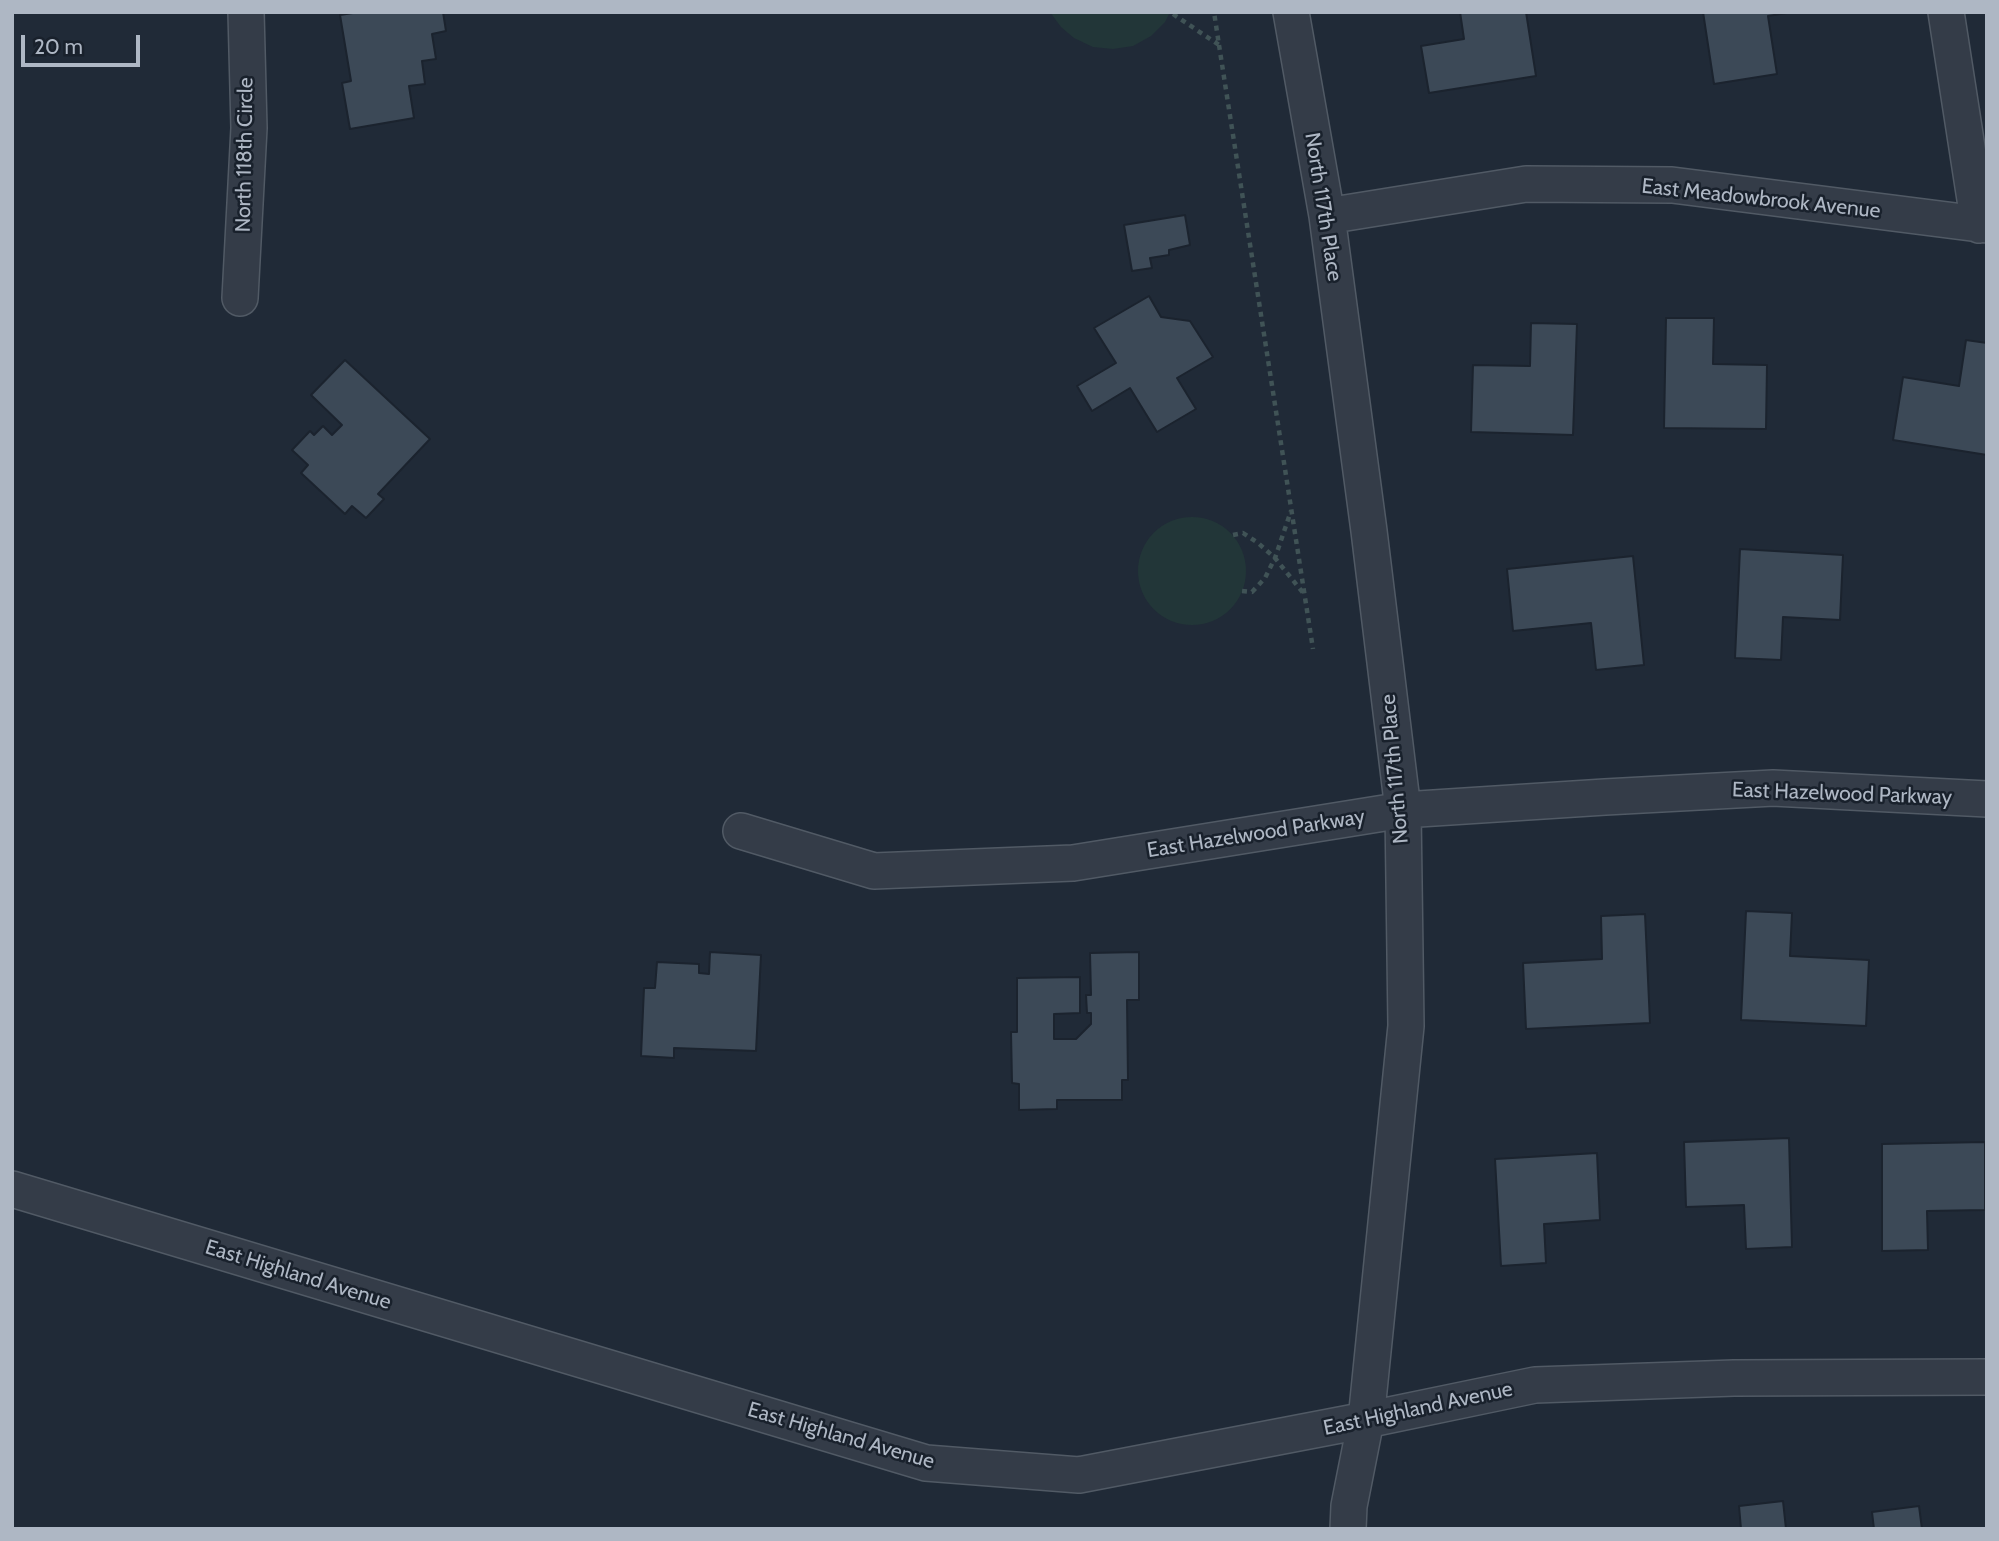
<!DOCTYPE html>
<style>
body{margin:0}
#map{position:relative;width:1999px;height:1541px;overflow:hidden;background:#202a37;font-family:Cabin,sans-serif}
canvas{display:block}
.frame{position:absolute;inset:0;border:14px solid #aeb7c4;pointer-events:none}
.scale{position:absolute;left:21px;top:35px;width:119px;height:32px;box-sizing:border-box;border:4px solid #aeb7c4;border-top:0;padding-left:9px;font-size:21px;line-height:24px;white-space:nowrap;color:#aeb7c4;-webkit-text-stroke:5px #19212c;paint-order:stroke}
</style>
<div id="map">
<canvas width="1999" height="1541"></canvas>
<div class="frame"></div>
<div class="scale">20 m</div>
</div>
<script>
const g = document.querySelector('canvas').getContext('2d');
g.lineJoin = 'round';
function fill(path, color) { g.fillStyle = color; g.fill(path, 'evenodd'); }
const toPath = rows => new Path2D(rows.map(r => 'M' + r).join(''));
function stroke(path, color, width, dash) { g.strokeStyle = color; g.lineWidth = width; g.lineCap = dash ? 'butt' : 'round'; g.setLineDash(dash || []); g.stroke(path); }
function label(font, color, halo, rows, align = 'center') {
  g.font = font + ' Cabin,sans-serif'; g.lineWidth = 5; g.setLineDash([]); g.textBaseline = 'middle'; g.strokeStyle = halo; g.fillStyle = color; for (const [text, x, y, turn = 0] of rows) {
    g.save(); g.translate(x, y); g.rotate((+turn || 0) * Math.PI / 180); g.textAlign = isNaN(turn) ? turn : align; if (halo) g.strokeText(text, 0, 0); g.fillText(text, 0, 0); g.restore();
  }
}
const green = toPath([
 [1050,12,1170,12,1165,22,1151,36,1133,46,1113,49,1093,47,1074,38,1061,27],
 '1138 571a54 54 0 1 1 108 0a54 54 0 1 1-108 0Z'
]);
const building = toPath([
 [359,12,443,12,446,31,432,34,436,59,422,61,425,84,409,86,414,118,350,129,342,83,351,81,340,15,359,12],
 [1460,12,1526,12,1536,76,1429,93,1421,46,1464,39,1460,12],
 [1703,12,1793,12,1768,16,1777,74,1714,84,1703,12],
 [1185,215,1190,245,1169,250,1169,255,1150,258,1152,268,1132,271,1124,225,1185,215],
 [1149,296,1161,317,1190,321,1213,357,1177,378,1196,409,1157,432,1130,388,1092,411,1077,386,1116,363,1094,328,1149,296],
 [1666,318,1714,318,1713,364,1767,365,1766,429,1664,428,1666,318],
 [1531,323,1577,324,1573,435,1471,432,1473,365,1530,366,1531,323],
 [1966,340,1987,343,1987,455,1893,440,1903,377,1959,386,1966,340],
 [345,360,430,439,378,494,384,499,366,518,352,506,345,514,301,473,308,465,292,450,310,431,314,435,323,426,332,435,342,425,311,395,345,360],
 [1740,549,1843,555,1840,620,1783,617,1781,660,1735,658,1740,549],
 [1633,556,1644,665,1596,670,1591,623,1513,631,1507,569,1633,556],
 [1746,911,1792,913,1790,956,1869,960,1866,1026,1741,1020,1746,911],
 [1645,914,1650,1023,1526,1029,1523,963,1602,959,1601,916,1645,914],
 [710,952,761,955,756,1051,674,1048,674,1058,641,1056,644,988,655,988,657,962,699,964,699,973,709,974,710,952],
 [1139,952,1139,1000,1127,1000,1128,1080,1122,1080,1122,1100,1057,1100,1057,1109,1019,1110,1019,1084,1012,1083,1011,1032,1017,1032,1017,978,1080,977,1080,1013,1054,1014,1054,1039,1076,1039,1091,1024,1091,1013,1087,1013,1086,995,1091,995,1090,953,1139,952],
 [1789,1138,1792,1247,1746,1249,1744,1205,1686,1207,1684,1142,1789,1138],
 [1985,1142,1985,1210,1927,1211,1928,1250,1882,1251,1882,1144,1985,1142],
 [1597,1153,1600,1220,1544,1224,1546,1263,1501,1266,1495,1159,1597,1153],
 [1783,1501,1786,1529,1741,1529,1739,1506,1783,1501],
 [1919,1506,1922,1529,1874,1529,1872,1512,1919,1506]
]);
const path = toPath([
 [1173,14,1219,45,1214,12],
 [1219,45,1313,649],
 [1233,535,1243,533,1258,543,1275,558,1304,594],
 [1242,591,1252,592,1265,578,1275,558,1291,511]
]);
const street = toPath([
 [1291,12,1327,216,1369,531,1403,810,1406,1026,1366,1420,1349,1506,1348,1529],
 [1946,12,1979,225],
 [1327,216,1526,184,1672,185,1987,225],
 [240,298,249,128,246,12],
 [741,831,874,871,1073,863,1403,810,1605,797,1773,788,1987,799],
 [12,1189,926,1463,1079,1475,1366,1420,1535,1385,1734,1378,1987,1377]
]);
const streetNames = [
 ["North 118th Circle",245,155,-89],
 ["East Meadowbrook Avenue",1761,199,6],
 ["North 117th Place",1323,207,81],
 ["North 117th Place",1395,769,-95],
 ["East Hazelwood Parkway",1842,794,2],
 ["East Hazelwood Parkway",1256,834,-9],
 ["East Highland Avenue",298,1275,17],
 ["East Highland Avenue",1418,1409,-12],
 ["East Highland Avenue",841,1436,16]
];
fill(green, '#223638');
fill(building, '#3c4957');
stroke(building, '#1b232e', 2);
stroke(street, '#515a65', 38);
stroke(path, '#405356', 4.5, [5, 5]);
stroke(street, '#343c48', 35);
label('21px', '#aeb7c4', '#19212c', streetNames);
</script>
